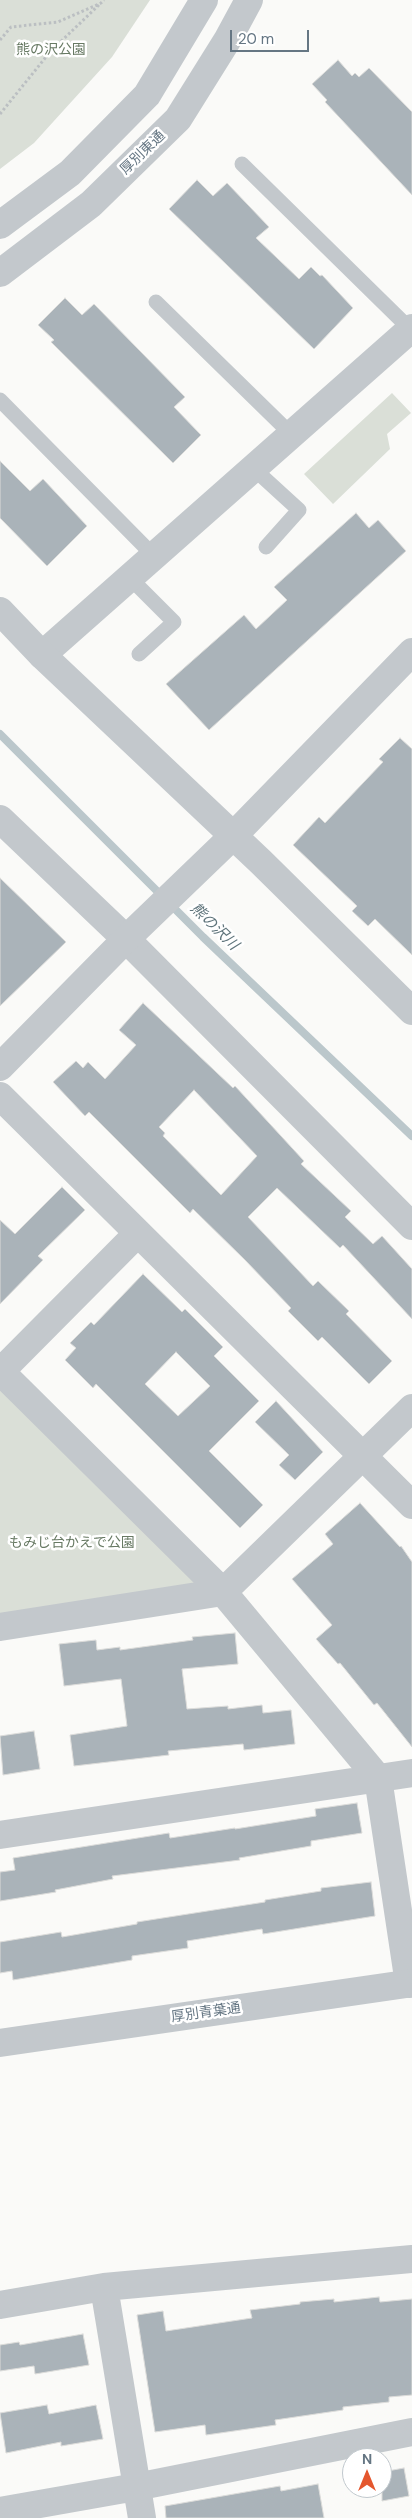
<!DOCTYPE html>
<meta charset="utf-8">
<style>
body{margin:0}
#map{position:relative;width:412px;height:2518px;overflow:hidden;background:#fafaf8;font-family:"DM Sans",sans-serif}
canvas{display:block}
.north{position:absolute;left:342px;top:2448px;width:50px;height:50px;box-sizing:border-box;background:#fff;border:1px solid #c1c8cd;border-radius:50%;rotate:0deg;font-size:14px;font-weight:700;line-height:20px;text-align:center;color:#657683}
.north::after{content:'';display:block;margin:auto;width:18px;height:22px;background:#e4572e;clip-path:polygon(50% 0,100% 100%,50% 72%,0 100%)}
.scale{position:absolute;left:230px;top:30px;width:79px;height:22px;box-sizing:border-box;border:2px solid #657683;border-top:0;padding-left:6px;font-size:15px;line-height:18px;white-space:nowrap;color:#657683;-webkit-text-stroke:4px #fff;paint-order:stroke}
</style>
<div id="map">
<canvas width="412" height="2518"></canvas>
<div class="north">N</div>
<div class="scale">20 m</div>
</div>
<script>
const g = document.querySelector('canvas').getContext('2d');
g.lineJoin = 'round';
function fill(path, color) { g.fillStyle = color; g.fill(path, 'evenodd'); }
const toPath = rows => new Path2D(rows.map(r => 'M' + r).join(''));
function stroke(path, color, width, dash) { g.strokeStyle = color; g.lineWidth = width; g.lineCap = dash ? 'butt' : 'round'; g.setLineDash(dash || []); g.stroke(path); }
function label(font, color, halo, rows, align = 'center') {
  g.font = font + ' "DM Sans","Noto Sans JP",sans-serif'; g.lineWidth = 5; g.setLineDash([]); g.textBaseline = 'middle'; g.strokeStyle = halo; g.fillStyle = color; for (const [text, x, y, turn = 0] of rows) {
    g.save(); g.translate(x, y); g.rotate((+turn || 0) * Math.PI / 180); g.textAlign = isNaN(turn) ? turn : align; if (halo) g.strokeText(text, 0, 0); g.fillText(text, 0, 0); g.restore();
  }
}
const green = toPath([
 [0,0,150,0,112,57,34,143,0,169],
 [392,393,411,413,387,434,390,449,333,504,304,474],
 [0,1372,223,1592,0,1627]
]);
const stream = toPath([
 [0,734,203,937,412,1136]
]);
const building = toPath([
 [338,60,352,76,355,73,359,77,369,68,412,112,412,195,325,102,327,100,312,84,338,60],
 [197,180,213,196,227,183,269,227,256,238,299,279,311,267,320,276,322,275,353,308,314,349,169,209,197,180],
 [65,298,82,315,94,304,185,397,174,407,201,435,173,463,51,342,54,340,38,325,65,298],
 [0,461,30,491,43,479,87,526,47,566,0,518,0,461],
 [356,513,369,528,378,520,406,551,209,730,166,684,244,615,256,629,287,600,274,587,356,513],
 [400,738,412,749,412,955,375,919,368,926,352,911,357,906,293,845,319,817,325,823,383,762,379,759,400,738],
 [0,878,66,942,0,1006,0,878],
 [143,1003,233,1088,235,1086,304,1161,301,1164,351,1211,345,1217,373,1244,382,1236,412,1269,412,1319,343,1245,340,1248,277,1188,248,1217,313,1286,318,1281,349,1311,346,1314,392,1361,369,1384,322,1337,318,1341,288,1311,291,1308,245,1260,193,1209,190,1213,89,1112,85,1116,53,1082,76,1061,83,1068,88,1062,105,1079,136,1045,119,1030,143,1003],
 [194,1090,257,1156,221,1195,163,1136,165,1133,159,1127,194,1090],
 [62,1187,85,1210,38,1256,43,1260,0,1304,0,1220,15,1234,62,1187],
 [143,1274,182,1312,185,1309,223,1347,214,1356,259,1401,209,1451,263,1505,240,1528,96,1384,93,1388,65,1360,76,1348,70,1343,91,1322,94,1325,143,1274],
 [176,1352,210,1386,178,1416,145,1384,176,1352],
 [276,1401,323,1452,295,1480,279,1465,289,1455,255,1422,276,1401],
 [360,1503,400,1547,401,1546,412,1562,412,1747,377,1703,374,1705,340,1663,338,1664,316,1639,332,1625,292,1579,333,1544,325,1534,360,1503],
 [235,1633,238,1664,182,1669,187,1709,228,1706,228,1709,262,1705,263,1713,291,1710,295,1744,244,1750,243,1744,168,1751,169,1755,74,1766,70,1735,127,1726,121,1679,64,1686,59,1644,96,1640,97,1650,120,1647,120,1650,193,1640,192,1637,235,1633],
 [34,1731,40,1769,3,1775,0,1736,34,1731],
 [357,1803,362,1833,311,1841,311,1846,239,1858,240,1860,112,1876,113,1879,55,1890,56,1892,0,1901,0,1872,15,1870,13,1858,169,1833,170,1838,235,1828,235,1829,316,1816,315,1809,357,1803],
 [371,1882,375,1916,263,1934,262,1929,187,1941,188,1948,132,1956,132,1960,13,1980,12,1971,0,1973,0,1942,61,1932,62,1937,137,1924,137,1922,265,1902,265,1900,321,1891,321,1888,371,1882],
 [379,2297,380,2302,412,2299,412,2395,389,2397,389,2402,343,2407,343,2410,275,2420,276,2425,206,2435,205,2425,155,2432,137,2315,163,2311,166,2331,252,2318,250,2310,300,2304,300,2302,334,2299,334,2302,379,2297],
 [83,2334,89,2365,35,2374,34,2366,0,2371,0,2345,19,2342,20,2345,83,2334],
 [47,2405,49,2414,96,2405,103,2439,61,2446,61,2442,6,2453,0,2413,47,2405],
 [404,2468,409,2496,382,2501,382,2472,404,2468],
 [318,2484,324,2518,166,2518,165,2506,280,2486,281,2491,318,2484]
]);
const path = toPath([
 [0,40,11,27,58,22,101,3,104,0],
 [0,114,50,52,101,3]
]);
const service = toPath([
 [242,164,410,329],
 [156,302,291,434],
 [0,400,153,555],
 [253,468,299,510,266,547],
 [129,577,174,622,139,654]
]);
const minor = toPath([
 [42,655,412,328],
 [0,819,126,939,412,1226],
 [0,1096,412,1505],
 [0,1372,137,1234],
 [1,1372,223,1592,378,1778,409,1984],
 [0,1627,223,1592,412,1408],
 [0,1835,412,1773],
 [104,2287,142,2518],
 [0,2305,104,2287,412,2259],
 [0,2511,136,2487,412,2432]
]);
const tertiary = toPath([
 [0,225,70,173,147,95,204,0],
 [0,273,91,204,178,119,228,39,249,0],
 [0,611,42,655,261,862,412,1011],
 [0,1067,126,939,233,836,412,652],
 [0,2043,412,1983]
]);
const parkNames = [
 ["熊の沢公園",51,50],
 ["もみじ台かえで公園",72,1543]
];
const streetNames = [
 ["厚別東通",143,153,-44],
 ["厚別青葉通",206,2013,-8]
];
const waterNames = [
 ["熊の沢川",214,927,44]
];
fill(green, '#dadfd7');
stroke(stream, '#bbc7cb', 8);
fill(building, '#aab3b9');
stroke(building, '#dcdcda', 1);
stroke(path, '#bbbfc2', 3, [2.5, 2.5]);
stroke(service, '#c3c8cc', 15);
stroke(minor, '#c3c8cc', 28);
stroke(tertiary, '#c3c8cc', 28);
label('14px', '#687a64', '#fff', parkNames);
label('14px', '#657683', '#fff', streetNames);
label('italic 15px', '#60757c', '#fff', waterNames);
</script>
